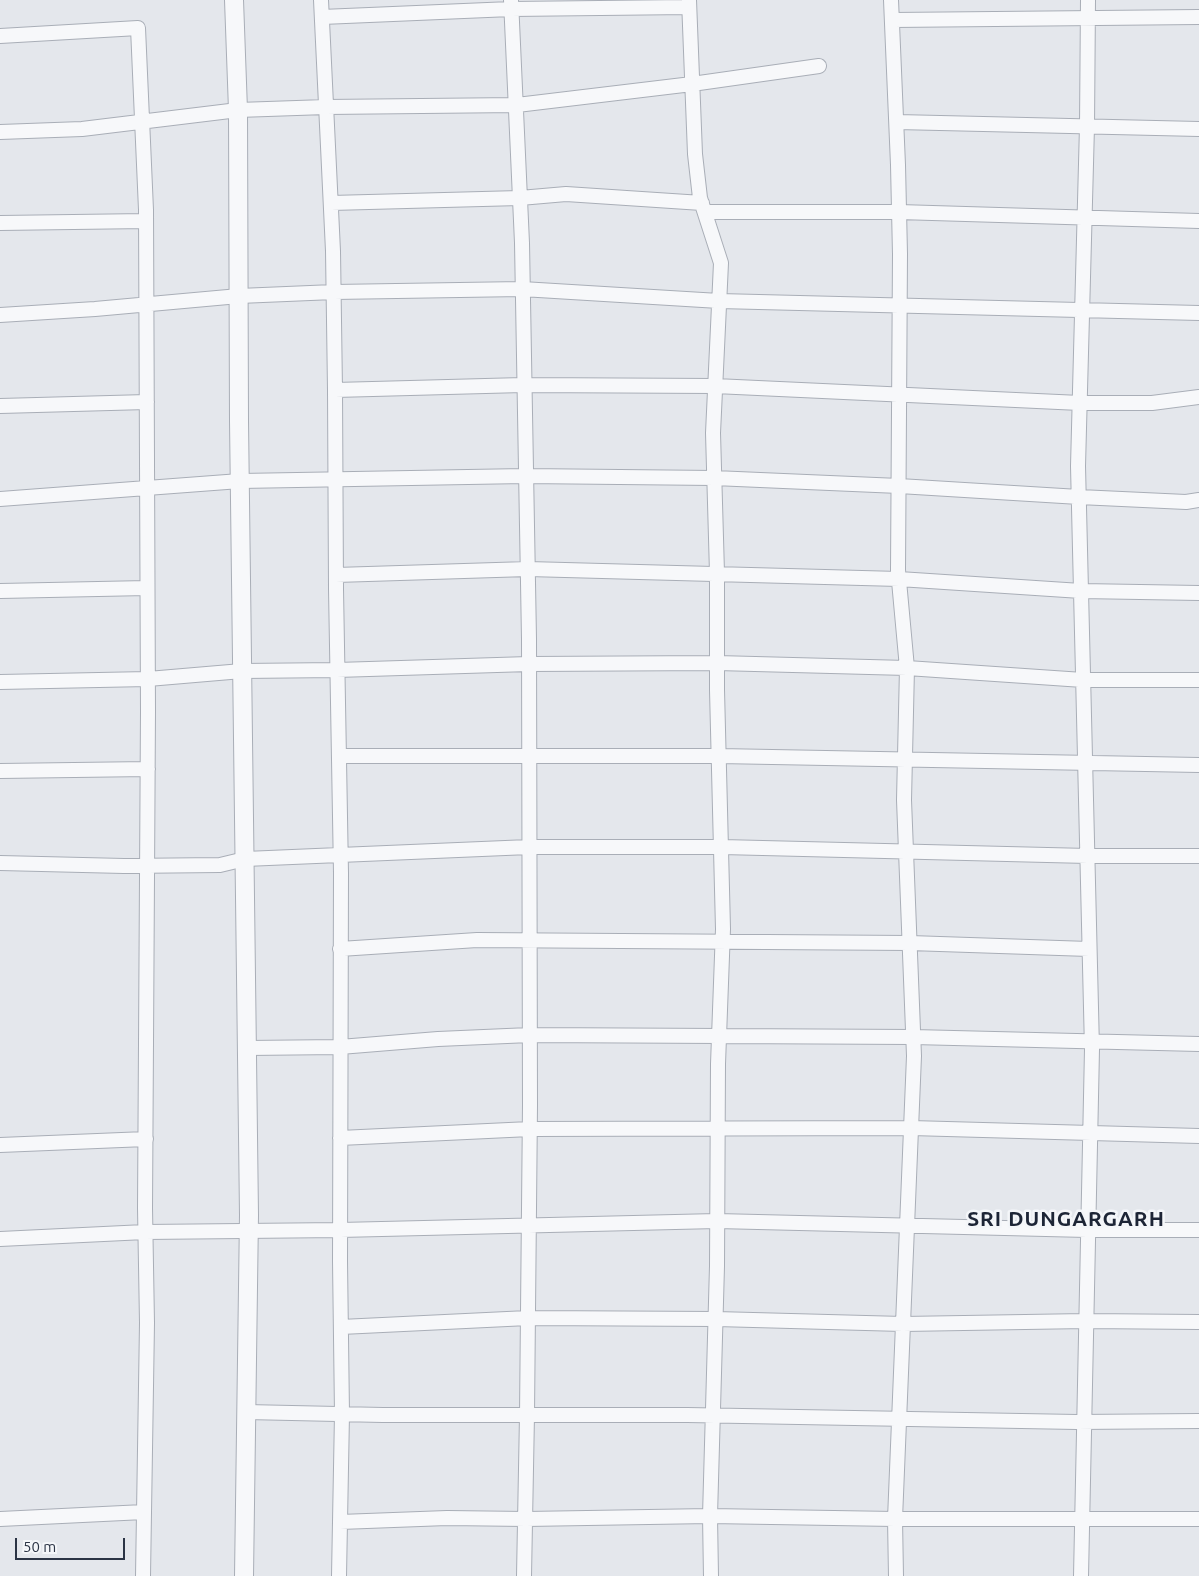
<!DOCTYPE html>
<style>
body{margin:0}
#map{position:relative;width:1199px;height:1576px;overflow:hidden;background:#e4e7ec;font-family:Ubuntu,sans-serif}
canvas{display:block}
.scale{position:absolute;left:15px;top:1538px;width:110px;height:22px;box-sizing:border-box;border:2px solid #2b3445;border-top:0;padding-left:6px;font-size:15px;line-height:18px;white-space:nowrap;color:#2b3445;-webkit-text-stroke:4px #f4f6f9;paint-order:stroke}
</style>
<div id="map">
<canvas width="1199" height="1576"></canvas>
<div class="scale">50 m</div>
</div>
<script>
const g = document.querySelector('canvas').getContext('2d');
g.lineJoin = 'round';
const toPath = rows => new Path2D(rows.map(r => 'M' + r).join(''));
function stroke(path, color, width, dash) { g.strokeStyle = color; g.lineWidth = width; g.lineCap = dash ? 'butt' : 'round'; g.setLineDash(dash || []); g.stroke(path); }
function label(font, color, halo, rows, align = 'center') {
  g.font = font + ' Ubuntu,sans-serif'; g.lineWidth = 5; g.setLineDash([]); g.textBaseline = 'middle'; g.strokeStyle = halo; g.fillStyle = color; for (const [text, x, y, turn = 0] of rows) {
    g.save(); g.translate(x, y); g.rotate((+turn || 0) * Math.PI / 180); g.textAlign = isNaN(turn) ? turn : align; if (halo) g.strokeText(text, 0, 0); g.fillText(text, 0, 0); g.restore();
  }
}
const minor = toPath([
 [321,0,333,251,335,390,336,589,341,873,340,1261,342,1414,339,1576],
 [511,0,522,243,529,639,530,1105,527,1415,524,1576],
 [689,0,695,154,700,198,721,263,713,433,717,573,717,690,723,929,718,1064,717,1266,710,1516,711,1576],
 [891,0,898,165,900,254,898,570,907,668,904,800,914,1056,895,1519,896,1576],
 [322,17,511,9,689,7],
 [893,20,1199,17],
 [0,36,138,28,146,210,148,711,145,1208,147,1323,143,1576],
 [897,122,1199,129],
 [0,132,82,129,238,110,326,107,517,105,692,84,819,66],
 [331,203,520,198,566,194,702,203],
 [705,212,899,212,1199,221],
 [0,223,146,221],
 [0,315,95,309,239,296,334,292,522,289,719,301,1199,313],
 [335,390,523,385,715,386,1080,403,1152,403,1199,397],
 [0,406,147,402],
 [0,499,240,481,525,476,714,478,899,486,1079,497,1186,502,1199,500],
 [336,575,528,569,899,579,1081,591,1199,593],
 [0,591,147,588],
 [0,682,148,679,242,671,337,670,529,664,717,663,907,668,1083,680,1199,680],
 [339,756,719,756,1199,765],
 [0,771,148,769],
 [0,863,124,866,220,865,245,859,529,847,722,847,1088,856,1199,856],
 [340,949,477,940,910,943,1089,949],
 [247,1048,340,1047,438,1039,530,1035,913,1037,1199,1044],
 [340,1138,530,1129,911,1128,1199,1136],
 [0,1145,146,1139],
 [0,1239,145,1232,340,1230,717,1221,1087,1230,1199,1230],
 [341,1327,528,1318,716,1319,903,1324,1086,1321,1199,1322],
 [246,1412,383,1415,687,1415,1077,1422,1199,1421],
 [0,1519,144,1512],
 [340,1522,447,1518,526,1519,710,1516,895,1519,1199,1519],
 [1081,1576,1092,1049,1078,466,1087,126,1088,0]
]);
const tertiary = toPath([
 [234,0,238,110,239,421,249,1215,244,1576]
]);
const districtNames = [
 ["SRI DUNGARGARH",1066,1219]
];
stroke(minor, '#a9aeb7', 16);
stroke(tertiary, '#a9aeb7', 20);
stroke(minor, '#f7f8fa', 14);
stroke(tertiary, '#f7f8fa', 18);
g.letterSpacing = '1px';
label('bold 21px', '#1d2536', '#f4f6f9', districtNames);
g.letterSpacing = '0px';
</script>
